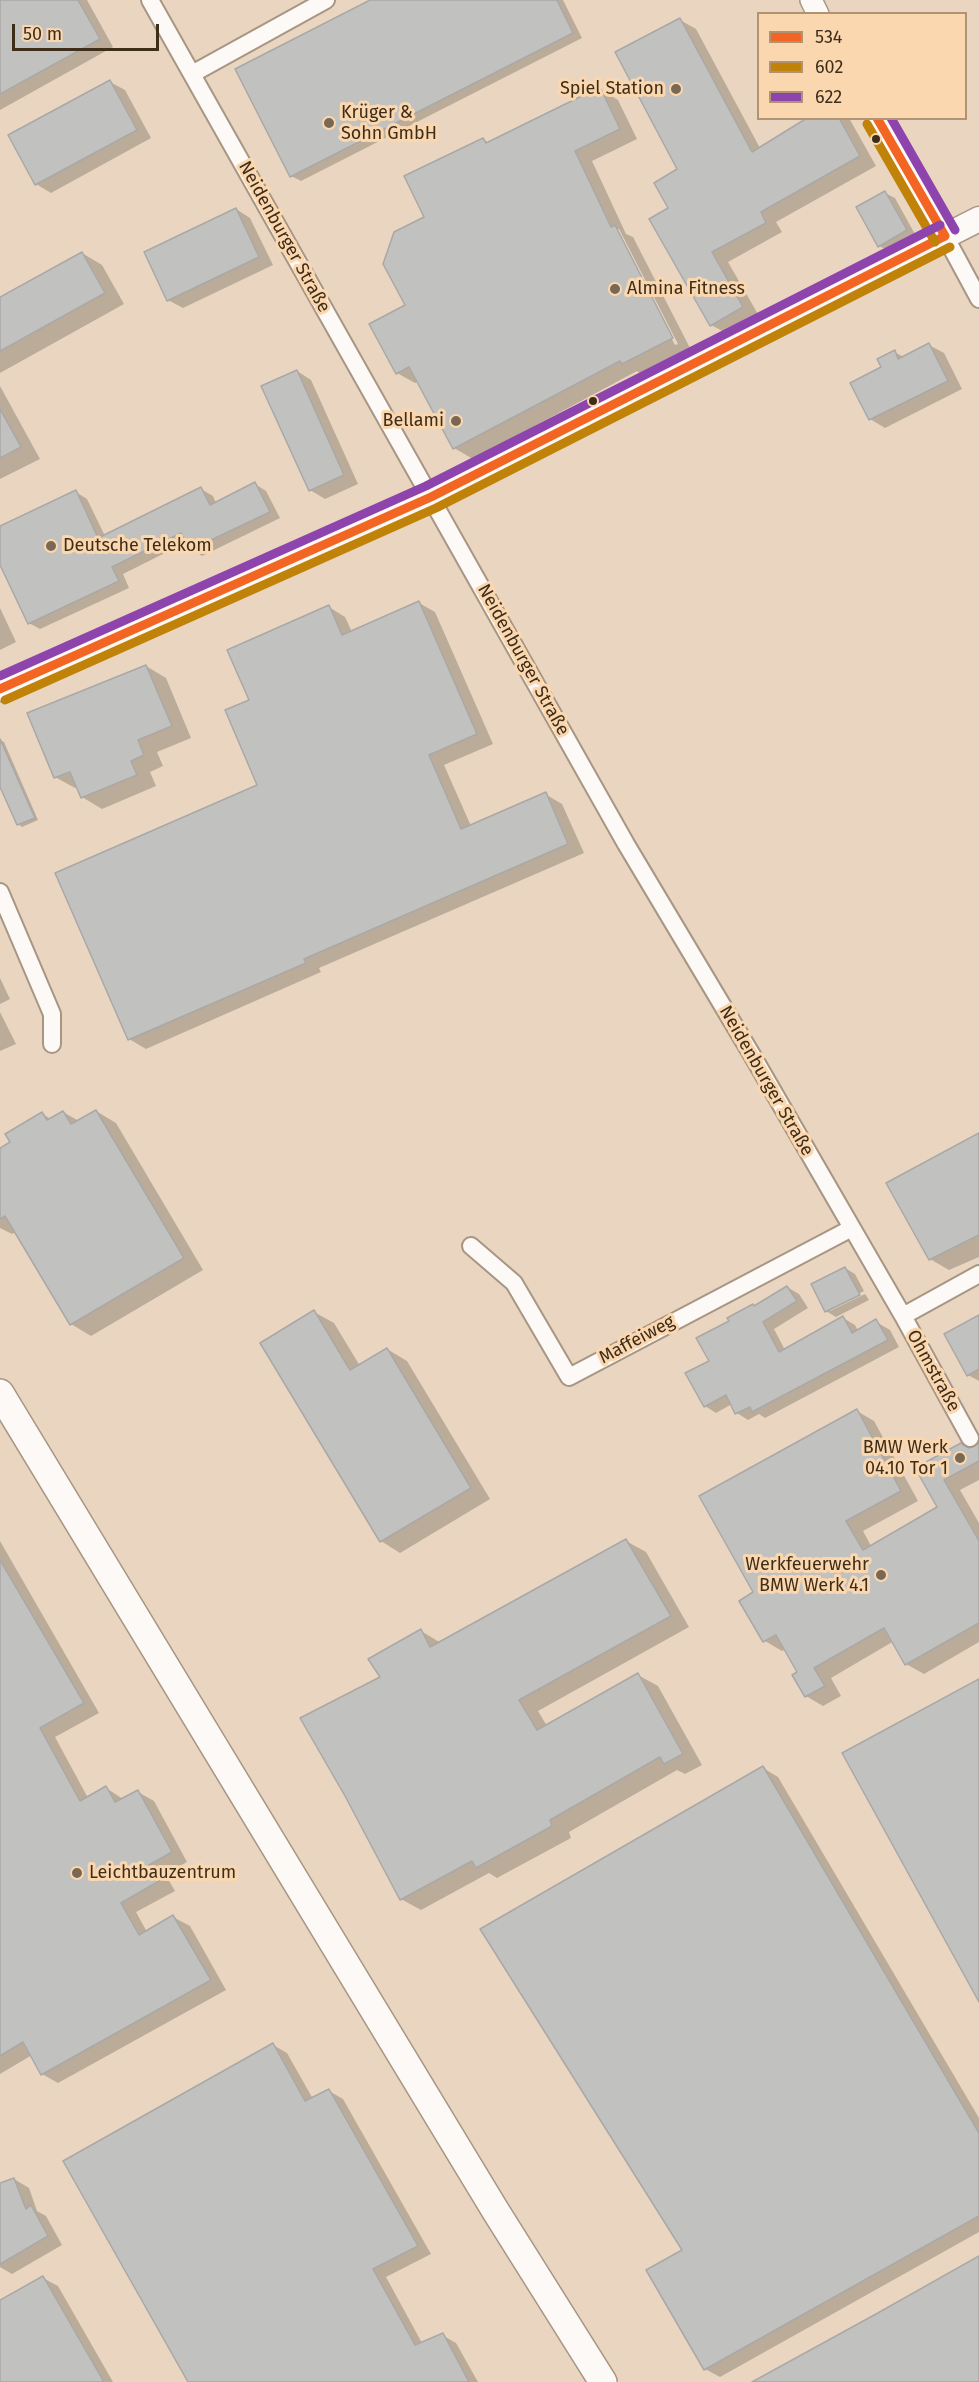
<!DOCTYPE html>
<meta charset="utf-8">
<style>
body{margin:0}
#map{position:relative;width:979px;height:2382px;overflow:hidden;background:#ead6c0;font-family:"Fira Sans",sans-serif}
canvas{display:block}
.legend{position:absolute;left:757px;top:12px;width:210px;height:108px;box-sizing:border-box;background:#fbd7af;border:2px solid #af9373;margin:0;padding:8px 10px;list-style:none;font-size:18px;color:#3e2d19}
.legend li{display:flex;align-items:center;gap:12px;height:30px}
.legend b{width:30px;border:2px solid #af9373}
.scale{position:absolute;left:12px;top:24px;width:147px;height:27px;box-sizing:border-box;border:3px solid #3e2d19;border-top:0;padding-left:8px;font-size:18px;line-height:21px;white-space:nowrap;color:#3e2d19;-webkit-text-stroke:4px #fbd7af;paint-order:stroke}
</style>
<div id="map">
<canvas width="979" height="2382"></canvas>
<ul class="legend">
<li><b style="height:8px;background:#f26522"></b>534</li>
<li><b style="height:8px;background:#c08208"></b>602</li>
<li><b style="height:8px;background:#8e44ad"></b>622</li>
</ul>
<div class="scale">50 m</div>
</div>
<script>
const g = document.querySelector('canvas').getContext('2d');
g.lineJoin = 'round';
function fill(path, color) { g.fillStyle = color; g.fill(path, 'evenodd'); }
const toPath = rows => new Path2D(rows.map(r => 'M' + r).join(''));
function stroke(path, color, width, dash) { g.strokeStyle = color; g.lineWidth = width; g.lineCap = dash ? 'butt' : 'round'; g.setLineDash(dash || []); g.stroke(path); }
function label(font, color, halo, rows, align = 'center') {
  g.font = font + ' "Fira Sans",sans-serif'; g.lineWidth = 6; g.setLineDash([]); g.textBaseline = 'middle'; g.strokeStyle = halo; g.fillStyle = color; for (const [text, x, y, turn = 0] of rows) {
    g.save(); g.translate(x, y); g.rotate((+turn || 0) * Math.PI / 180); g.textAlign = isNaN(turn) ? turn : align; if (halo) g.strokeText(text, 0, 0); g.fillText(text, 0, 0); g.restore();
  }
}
const shadow = toPath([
 [0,0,87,0,113,47,0,110],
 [374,0,563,0,582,38,301,181,291,176],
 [680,20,696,29,760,148,810,118,849,118,876,166,776,222,782,232,728,262,759,316,728,334,711,325,670,208,679,170],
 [110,82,125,90,151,138,51,193,36,184],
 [600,89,618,100,637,139,592,161,626,234,633,237,690,348,641,374,637,371,473,459,454,448,419,381,415,383,397,373,407,305,426,218,483,139,489,143],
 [615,229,619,229,678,344,675,345],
 [885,193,895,198,916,236,889,251,879,246],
 [236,209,250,218,273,265,183,308,168,300],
 [82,253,102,265,124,304,0,373,0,299],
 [929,345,944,353,962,389,885,428,870,419,883,368,894,352,904,357],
 [297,371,311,380,358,484,325,499,310,490],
 [0,386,40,459,0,479],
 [255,484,266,491,280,518,202,556,191,549,187,542,123,574,129,588,40,629,29,623,0,562,0,528,76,492,87,499,105,536,201,489,213,496,216,503],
 [419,603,435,612,493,744,444,765,471,826,545,794,562,804,584,853,319,968,321,972,146,1049,129,1039,259,786,251,700,329,607,345,617,352,632],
 [0,608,16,642,0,650],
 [146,666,166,678,191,738,157,752,163,766,150,772,156,786,102,809,82,797,78,787,75,788,55,777],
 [0,740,4,742,38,820,22,827,18,824,0,783],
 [0,978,10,999,0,1004],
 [0,1012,16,1044,0,1051],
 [96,1111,116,1123,203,1270,91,1336,71,1324,16,1232,12,1234,0,1228,0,1150,12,1143,42,1114,51,1119,63,1112,79,1121],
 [979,1135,979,1257,949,1270,930,1259],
 [845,1268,855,1274,864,1291,830,1308,830,1311,865,1294,869,1300,836,1317,826,1311],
 [787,1287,799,1294,808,1308,774,1329,785,1350,843,1318,855,1325,858,1331,878,1323,890,1330,899,1347,765,1418,759,1414,748,1420,737,1413,732,1404,716,1413,705,1406,711,1361,755,1307],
 [314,1312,334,1323,360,1366,387,1349,407,1361,490,1499,400,1553,381,1541],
 [979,1317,979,1381,968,1375],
 [857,1411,874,1421,918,1501,863,1531,871,1546,939,1508,917,1469,970,1450,979,1444,979,1480,960,1490,979,1523,979,1642,924,1674,906,1664,894,1641,831,1678,841,1696,823,1706,806,1696,799,1672,786,1649,782,1651,765,1641,741,1601,755,1593],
 [0,1541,99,1713,55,1737,88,1798,106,1788,123,1799,138,1792,154,1801,187,1862,165,1874,175,1891,136,1912,147,1932,173,1917,190,1926,226,1990,58,2083,42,2074,32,2055,0,2074],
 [626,1541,646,1552,689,1627,538,1711,547,1726,638,1675,658,1686,702,1765,685,1774,677,1770,569,1832,571,1838,497,1878,489,1873,421,1910,401,1899,382,1677,421,1631,441,1643],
 [763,1768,778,1777,979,2118,979,2232,720,2377,705,2369,684,2250],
 [273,2045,287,2053,313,2099,329,2091,343,2099,431,2254,386,2277,422,2343,442,2335,456,2343,478,2382,190,2382],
 [14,2179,29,2188,37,2211,46,2216,62,2245,12,2274,0,2267,0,2185],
 [43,2278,58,2286,113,2382,0,2382,0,2302]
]);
const building = toPath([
 [0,0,78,0,100,39,0,94,0,0],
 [370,0,557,0,573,33,290,177,235,69,370,0],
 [680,18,752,152,807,118,839,118,860,156,761,212,766,223,712,252,743,307,710,326,649,219,668,208,654,183,677,169,615,52,680,18],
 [110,80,137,130,35,185,8,135,110,80],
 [600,87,620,129,575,151,611,227,615,225,673,338,622,364,620,361,453,449,409,367,396,374,369,324,405,305,383,264,394,232,424,217,404,176,483,138,486,143,600,87],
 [885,191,907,230,878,247,856,207,885,191],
 [236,208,259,257,167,301,144,252,236,208],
 [82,252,105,293,0,351,0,297,82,252],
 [929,343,948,381,869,420,850,383,881,367,877,359,895,350,898,359,929,343],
 [297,370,344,475,309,491,261,386,297,370],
 [0,409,21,447,0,458,0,409],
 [255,482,270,512,190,550,181,533,112,567,119,581,28,624,0,565,0,526,76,490,98,538,201,487,210,505,255,482],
 [419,601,477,734,429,755,461,829,546,792,568,844,304,959,306,963,128,1040,55,873,257,785,225,710,249,700,227,650,329,605,342,635,419,601],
 [146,665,172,726,138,740,144,755,131,761,137,775,81,798,70,772,54,778,27,713,146,665],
 [0,739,35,818,17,825,0,787,0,739],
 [96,1110,184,1258,70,1325,5,1216,0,1219,0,1148,10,1142,5,1134,42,1112,47,1120,63,1111,71,1124,96,1110],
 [979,1133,979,1235,929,1260,886,1183,979,1133],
 [845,1267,860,1295,825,1312,811,1284,845,1267],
 [787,1286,797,1301,763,1322,779,1352,843,1316,852,1333,876,1319,888,1340,752,1412,750,1407,735,1414,726,1395,704,1407,685,1373,709,1361,696,1338,729,1321,727,1318,753,1304,754,1306,787,1286],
 [314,1310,350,1370,387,1348,471,1488,380,1542,260,1343,314,1310],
 [979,1315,979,1369,967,1376,944,1334,979,1315],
 [857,1409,901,1491,846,1521,863,1550,937,1507,915,1468,961,1443,969,1448,979,1443,979,1461,944,1480,979,1541,979,1623,905,1665,884,1628,814,1668,825,1686,805,1697,792,1675,797,1672,776,1635,763,1642,739,1601,753,1592,699,1496,857,1409],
 [626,1539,671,1616,519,1700,537,1730,638,1673,683,1754,664,1764,660,1757,550,1820,552,1826,476,1868,472,1861,400,1900,345,1796,300,1718,380,1677,368,1659,421,1629,430,1647,626,1539],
 [0,1560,84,1703,40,1728,80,1801,106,1786,115,1802,138,1790,172,1852,149,1865,159,1881,121,1903,139,1935,173,1915,211,1980,41,2075,23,2042,0,2056,0,1560],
 [979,1679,979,2002,842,1753,979,1679],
 [763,1766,979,2133,979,2216,704,2370,646,2270,682,2250,480,1929,763,1766],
 [273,2043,305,2101,329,2089,418,2246,373,2269,415,2345,443,2333,469,2382,188,2382,63,2161,273,2043],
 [14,2178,26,2209,31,2205,48,2236,0,2264,0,2183,14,2178],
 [979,2256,979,2382,752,2382,876,2314,979,2256],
 [43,2276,104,2382,0,2382,0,2300,43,2276]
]);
const minor = toPath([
 [150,0,626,844,752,1055,903,1316,970,1438],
 [192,74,326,0],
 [945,236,979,299],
 [0,892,52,1014,52,1044],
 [471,1246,514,1283,569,1377,852,1228],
 [903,1316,979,1274]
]);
const tertiary = toPath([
 [811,0,818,14],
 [877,118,945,236]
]);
const secondary = toPath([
 [0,689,431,497,979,219]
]);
const primary = toPath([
 [0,1393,495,2210,603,2382]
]);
const bus1 = toPath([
 [877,118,945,236],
 [0,689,431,497,945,236]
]);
const bus2 = toPath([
 [867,124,935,242],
 [5,700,436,508,950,247]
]);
const bus3 = toPath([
 [891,118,955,230],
 [0,676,426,486,940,225]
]);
const markers = [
 [676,89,6,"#7a6853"],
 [329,123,6,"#7a6853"],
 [876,139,5,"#3e2d19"],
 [615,289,6,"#7a6853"],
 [593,401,5,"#3e2d19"],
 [456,421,6,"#7a6853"],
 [51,546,6,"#7a6853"],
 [960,1458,6,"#7a6853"],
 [881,1575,6,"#7a6853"],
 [77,1873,6,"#7a6853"]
];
const poiNames = [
 ["Spiel Station",664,89],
 ["Krüger &",341,113,"left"],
 ["Sohn GmbH",341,134,"left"],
 ["Almina Fitness",627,289,"left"],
 ["Bellami",444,421],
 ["Deutsche Telekom",63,546,"left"],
 ["BMW Werk",948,1448],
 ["04.10 Tor 1",948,1469],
 ["Werkfeuerwehr",869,1565],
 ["BMW Werk 4.1",869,1586],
 ["Leichtbauzentrum",89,1873,"left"]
];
const streetNames = [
 ["Neidenburger Straße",284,237,61],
 ["Neidenburger Straße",523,660,61],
 ["Neidenburger Straße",766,1081,60],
 ["Maffeiweg",637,1340,-28],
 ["Ohmstraße",933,1371,61]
];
fill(shadow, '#0003');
fill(building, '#c1c1bf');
stroke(building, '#a9a8a7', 1.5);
stroke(minor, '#a79683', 20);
stroke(tertiary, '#a79683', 24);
stroke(secondary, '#a79683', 27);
stroke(primary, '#a79683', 30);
stroke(minor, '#fcf9f6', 16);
stroke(tertiary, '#fcf9f6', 21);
stroke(secondary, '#fcf9f6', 24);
stroke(primary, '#fcf9f6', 27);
stroke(bus1, '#f26522', 9);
stroke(bus2, '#c08208', 9);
stroke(bus3, '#8e44ad', 9);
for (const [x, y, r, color] of markers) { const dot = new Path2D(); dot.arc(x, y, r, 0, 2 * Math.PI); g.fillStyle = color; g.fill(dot); stroke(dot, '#fbd7af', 2); }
label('18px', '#3e2d19', '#fbd7af', poiNames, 'right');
label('18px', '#3e2d19', '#fbd7af', streetNames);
</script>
